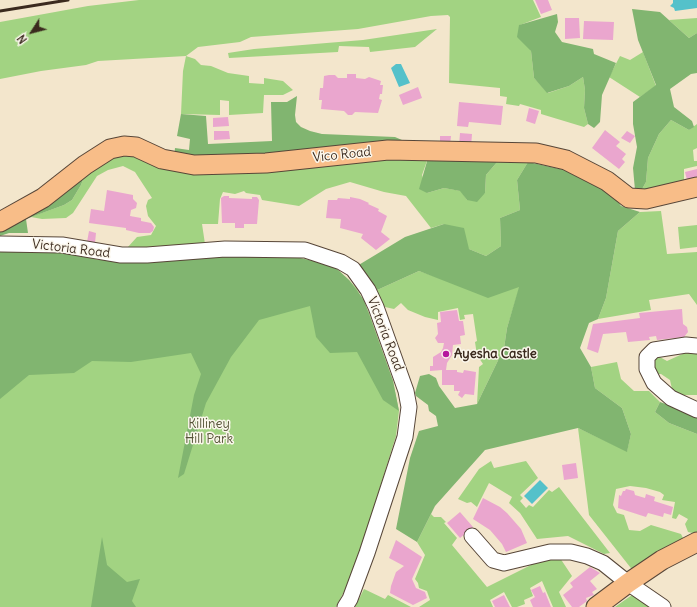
<!DOCTYPE html>
<style>
body{margin:0}
#map{position:relative;width:697px;height:607px;overflow:hidden;background:#f3e6cc;font-family:Delius,sans-serif}
canvas{display:block}
.north{position:absolute;left:12px;top:12px;width:40px;height:40px;-webkit-text-stroke:3px #fbf7ec;paint-order:stroke;rotate:234deg;font-size:11px;font-weight:700;line-height:16px;text-align:center;color:#3b2a1e}
.north::after{content:'';display:block;margin:auto;width:14px;height:18px;background:#3b2a1e;clip-path:polygon(50% 0,100% 100%,50% 72%,0 100%)}
</style>
<div id="map">
<canvas width="697" height="607"></canvas>
<div class="north">N</div>
</div>
<script>
const g = document.querySelector('canvas').getContext('2d');
g.lineJoin = 'round';
function fill(path, color) { g.fillStyle = color; g.fill(path, 'evenodd'); }
const toPath = rows => new Path2D(rows.map(r => 'M' + r).join(''));
function stroke(path, color, width, dash) { g.strokeStyle = color; g.lineWidth = width; g.lineCap = dash ? 'butt' : 'round'; g.setLineDash(dash || []); g.stroke(path); }
function label(font, color, halo, rows, align = 'center') {
  g.font = font + ' Delius,sans-serif'; g.lineWidth = 3; g.setLineDash([]); g.textBaseline = 'middle'; g.strokeStyle = halo; g.fillStyle = color; for (const [text, x, y, turn = 0] of rows) {
    g.save(); g.translate(x, y); g.rotate((+turn || 0) * Math.PI / 180); g.textAlign = isNaN(turn) ? turn : align; if (halo) g.strokeText(text, 0, 0); g.fillText(text, 0, 0); g.restore();
  }
}
const green = toPath([
 [139,0,533,0,541,17,520,25,531,51,534,78,548,93,569,86,583,77,585,90,584,108,588,124,584,127,541,114,541,110,520,104,519,106,506,104,507,97,500,96,500,88,449,83,450,17,448,15,431,16,358,29,251,37,240,42,198,47,186,56,195,59,201,65,211,66,228,73,249,76,249,83,264,84,264,78,283,81,293,90,283,95,264,95,263,113,229,115,229,101,220,100,220,115,181,114,183,71,186,56,98,61,86,65,41,71,0,79,0,22,88,6],
 [697,18,697,33,689,38,669,20],
 [437,29,415,47,370,52,369,47,339,46,338,52,229,58,228,53,254,49,363,40],
 [643,52,656,86,640,97,609,77,620,56,630,60],
 [671,120,689,130,697,124,697,148,693,150,694,161,697,161,697,166,684,169,684,183,641,191,646,182,648,158,659,134],
 [111,153,428,158,422,175,427,193,444,188,461,191,467,200,485,193,486,175,498,161,528,162,517,180,520,210,500,218,501,246,486,256,469,249,444,224,431,228,406,196,384,192,350,182,326,189,299,206,262,200,260,195,246,193,244,191,235,194,223,192,220,199,218,224,202,224,205,244,127,248,137,237,151,235,156,226,148,216,146,206,148,200,152,198,135,172,123,166,108,170,97,176,73,213,66,218,42,219,31,217,64,205,72,200,81,185,88,165],
 [661,211,667,254,697,252,697,305,689,294,649,300,651,310,598,319,606,298,618,231,640,212],
 [697,225,697,247,680,249,678,227],
 [0,251,68,252,98,260,300,258,338,270,349,280,357,289,369,313,393,381,399,411,396,436,363,542,351,578,336,607,0,607],
 [419,271,445,280,520,286,507,328,504,348,477,404,479,367,483,364,477,355,475,342,477,341,473,314,464,315,465,319,460,320,458,308,438,312,438,320,425,317,408,310,401,303,394,309,385,307,380,302,375,291],
 [689,351,697,352,697,395,681,395,672,389,670,380,661,374,653,374,654,360,658,356,667,361],
 [617,362,621,379,634,391,649,391,660,402,655,412,669,423,697,434,697,534,688,532,685,524,688,519,679,514,676,519,672,518,675,502,662,500,664,495,660,492,646,488,630,486,616,489,613,505,617,513,624,515,629,530,640,531,651,525,681,534,686,544,634,572,589,515,578,428,627,451,631,434,622,408,595,388,591,367],
 [491,461,494,468,526,461,538,478,520,495,523,498,520,501,526,508,529,505,533,507,549,490,552,492,559,487,610,553,604,554,568,536,537,539,520,513,509,503,512,497,489,483,477,507,471,502,467,503,458,499,479,469],
 [431,514,434,517,441,517,446,522,444,523,457,538,452,545,487,587,541,560,560,558,572,576,559,592,566,607,553,607,542,581,530,588,533,596,524,600,525,604,517,607,512,607,504,592,490,600,493,607,419,607,430,600,427,591,419,588,418,583,415,579,425,555,417,542],
 [364,589,385,599,388,595,411,607,355,607],
 [632,595,643,601,652,607,615,607]
]);
const forest = toPath([
 [632,9,660,12,689,38,697,33,697,73,691,74,670,89,674,107,692,121,694,127,689,130,671,120,659,134,648,158,646,182,641,191,635,190,633,168,637,147,633,124,633,102,656,85,638,40],
 [557,14,558,22,555,32,562,42,593,49,594,54,616,63,602,95,600,122,594,128,588,124,584,108,585,90,583,77,569,86,547,93,534,78,531,51,517,37,519,25],
 [297,96,295,115,296,122,301,127,310,131,322,134,395,137,402,140,405,145,266,160,174,158,175,148,189,150,190,139,177,136,181,114,206,116,208,144,272,141,271,102,287,102],
 [428,158,498,161,486,175,485,193,477,202,467,200,460,191,444,188,427,193,419,189],
 [528,162,578,173,616,199,621,206,640,212,618,231,606,298,598,319,589,323,580,348,591,367,595,388,622,408,631,434,627,452,578,428,485,450,435,506,417,542,396,529,410,458,419,431,438,426,436,416,429,411,428,405,416,396,415,393,420,376,429,374,436,378,439,386,455,408,477,404,504,348,507,328,519,287,488,298,419,271,375,291,357,266,405,237,444,224,464,228,469,249,486,256,501,246,500,218,520,210,517,180],
 [88,165,81,185,72,200,64,205,26,219,28,233,9,233,0,236,0,226],
 [0,251,68,252,98,260,158,261,178,258,260,255,300,258,327,264,338,270,349,280,364,300,393,381,399,411,383,400,357,352,330,353,316,337,310,306,259,320,231,357,206,403,184,474,178,478,194,395,201,374,191,353,131,362,92,361,74,373,29,375,0,399],
 [660,402,697,415,697,434,669,423,655,412],
 [102,537,107,565,127,582,140,579,132,601,136,607,91,607]
]);
const water = toPath([
 [673,0,697,0,697,8,675,11,674,8,670,6,673,3],
 [396,64,401,64,410,83,399,87,391,68],
 [540,480,548,488,532,504,524,496]
]);
const building = toPath([
 [535,0,548,0,552,10,541,14],
 [565,18,579,18,580,38,565,39],
 [584,21,614,22,613,40,583,39],
 [347,74,356,74,356,78,365,79,369,77,381,81,380,85,383,85,382,94,380,94,379,99,382,100,378,113,355,112,352,115,348,115,344,111,321,109,322,100,319,100,320,88,323,88,324,76,329,75,335,75,338,78,347,78],
 [418,87,422,98,403,105,399,95],
 [459,102,503,106,501,125,469,122,468,127,457,126],
 [529,108,539,111,535,124,526,121],
 [228,117,229,126,213,127,213,118],
 [605,130,620,142,616,146,626,154,622,159,625,162,619,169,592,148],
 [214,131,229,131,230,139,214,140],
 [627,131,635,136,630,143,621,138],
 [460,133,472,134,471,147,459,146],
 [440,136,451,136,450,145,440,144],
 [697,169,697,181,688,184,685,172],
 [107,190,133,195,133,199,137,203,136,208,131,210,130,216,141,218,141,221,151,223,154,227,153,231,150,233,139,233,126,230,126,228,89,223,91,209,104,211],
 [224,196,229,196,229,198,252,199,252,197,257,197,259,200,257,224,244,224,244,228,235,228,235,223,222,223,221,198],
 [350,197,360,199,369,203,368,204,379,209,378,211,387,216,381,232,390,239,376,250,361,238,363,234,340,228,341,219,326,218,328,200,337,200,338,198,350,199],
 [89,231,96,233,95,243,87,242],
 [682,309,683,324,687,327,688,332,684,337,657,340,656,336,649,337,650,340,628,342,626,332,603,334,598,353,587,349,593,324,640,318,639,313],
 [457,310,459,321,463,321,465,335,460,336,461,344,453,345,452,355,447,363,446,370,457,370,457,372,463,373,464,370,476,372,474,395,465,394,462,398,458,395,460,391,454,391,454,385,442,385,442,370,430,371,430,366,433,366,433,357,441,352,443,348,444,343,438,343,435,338,438,334,437,323,441,322,440,312],
 [576,463,578,478,564,480,562,465],
 [626,489,634,491,635,495,645,498,646,494,655,497,654,501,673,507,671,515,664,513,663,517,648,513,646,517,618,508,619,495,621,496,623,491,625,491],
 [483,498,500,507,507,513,521,529,527,543,506,552,502,544,490,530,473,519],
 [460,512,473,527,460,538,447,523],
 [396,540,422,557,412,579,416,588,425,592,427,598,413,605,390,593,391,586,396,572,404,566,389,558],
 [590,567,600,573,590,581,597,589,592,592,594,595,586,598,587,601,579,607,572,607,563,595,573,587,570,583],
 [540,586,543,593,545,592,551,607,533,607,530,600,535,597,531,590],
 [504,595,510,607,495,607,492,601]
]);
const minor = toPath([
 [0,244,62,245,121,255,147,255,225,249,305,250,341,262,353,269,368,290,376,307,406,391,409,407,405,437,367,553,350,599,345,607],
 [697,346,686,345,654,350,647,357,647,369,654,383,671,398,697,410],
 [472,536,493,560,504,563,550,552,571,552,587,556,603,563,628,583,663,607]
]);
const major = toPath([
 [0,222,43,198,85,165,110,149,124,146,136,147,162,159,194,165,266,163,388,150,536,153,566,160,607,181,629,198,646,199,697,187],
 [596,607,628,583,662,560,697,542]
]);
const rail = toPath([
 [0,11,68,0]
]);
const markers = [
 [446,354,4,"#b5179e"]
];
const streetNames = [
 ["Vico Road",342,155,-6],
 ["Victoria Road",71,249,7],
 ["Victoria Road",385,334,69]
];
const poiNames = [
 ["Ayesha Castle",454,354]
];
const parkNames = [
 ["Killiney",209,424],
 ["Hill Park",209,439]
];
fill(green, '#a2d382');
fill(forest, '#81b570');
fill(water, '#54c1ca');
fill(building, '#eaa6ce');
stroke(minor, '#574638', 17);
stroke(major, '#574638', 21);
stroke(minor, '#fff', 15);
stroke(major, '#f8bd88', 19);
stroke(rail, '#3b2a1e', 3);
for (const [x, y, r, color] of markers) { const dot = new Path2D(); dot.arc(x, y, r, 0, 2 * Math.PI); g.fillStyle = color; g.fill(dot); stroke(dot, '#fbf7ec', 1.5); }
label('13px', '#3b2a1e', '#fbf7ec', streetNames);
label('bold 13px', '#3b2a1e', '#fbf7ec', poiNames, 'left');
label('13px', '#555437', '#fbf7ec', parkNames);
</script>
